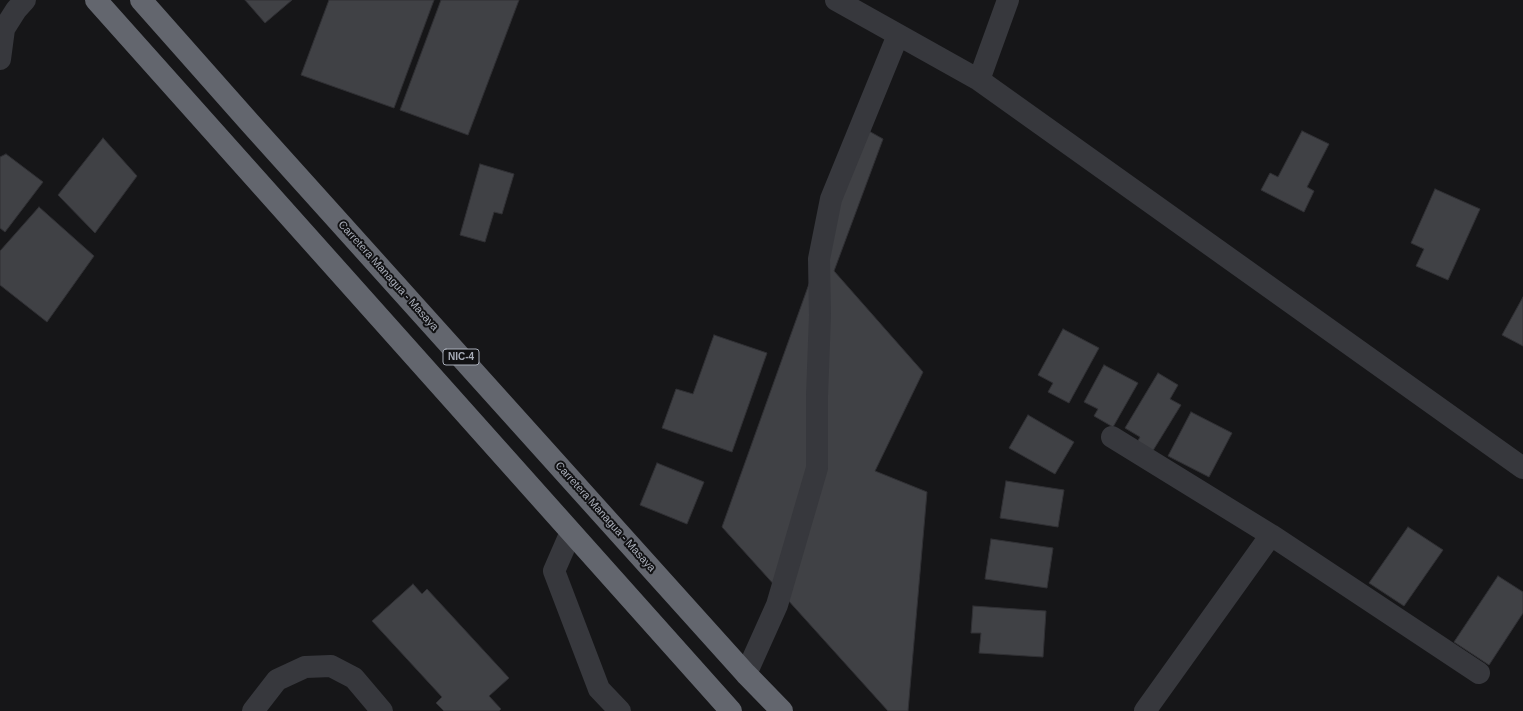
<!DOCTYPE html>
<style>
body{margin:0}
canvas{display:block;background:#161618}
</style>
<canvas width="1523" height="711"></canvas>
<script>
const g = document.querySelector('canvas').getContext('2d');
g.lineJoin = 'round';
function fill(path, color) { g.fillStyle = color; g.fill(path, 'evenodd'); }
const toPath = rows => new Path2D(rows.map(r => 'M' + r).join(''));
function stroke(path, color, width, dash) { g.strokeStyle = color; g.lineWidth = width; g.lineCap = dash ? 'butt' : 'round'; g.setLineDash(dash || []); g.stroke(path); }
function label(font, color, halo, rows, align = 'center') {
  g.font = font + ' Helvetica,sans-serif'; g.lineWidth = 4; g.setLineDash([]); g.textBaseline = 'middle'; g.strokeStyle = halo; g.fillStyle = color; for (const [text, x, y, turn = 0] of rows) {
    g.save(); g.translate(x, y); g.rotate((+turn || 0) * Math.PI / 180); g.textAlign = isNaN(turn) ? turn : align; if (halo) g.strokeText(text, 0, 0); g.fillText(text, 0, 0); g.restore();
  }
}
const building = toPath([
 [245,0,292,0,265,23,245,0],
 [329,0,434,0,394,108,301,75,329,0],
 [441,0,519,0,468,135,400,110,441,0],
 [867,130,883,139,834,271,923,372,875,471,927,492,908,711,888,711,722,527,819,256,867,130],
 [1302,131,1329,144,1307,187,1314,191,1304,212,1261,190,1270,173,1278,177,1302,131],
 [103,138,137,176,95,233,58,195,103,138],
 [6,154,43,182,5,232,0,228,0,157,6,154],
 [480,164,514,174,502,214,494,212,485,242,460,235,480,164],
 [1435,189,1480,209,1448,280,1416,266,1424,249,1411,243,1435,189],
 [39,207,94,256,47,322,0,285,0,251,39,207],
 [1523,297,1523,346,1502,335,1523,297],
 [1063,329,1099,348,1069,403,1048,392,1053,383,1038,375,1063,329],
 [714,335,767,353,732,452,662,428,676,389,693,394,714,335],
 [1104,365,1138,383,1113,427,1094,416,1098,409,1084,402,1104,365],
 [1158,373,1178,385,1170,399,1181,405,1149,457,1134,448,1140,437,1125,428,1158,373],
 [1191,412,1232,433,1209,477,1168,456,1191,412],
 [1028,415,1074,442,1055,474,1009,448,1028,415],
 [657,463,704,482,687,524,640,505,657,463],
 [1006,481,1064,490,1058,527,1000,518,1006,481],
 [1408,527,1443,550,1404,606,1369,583,1408,527],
 [991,539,1053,548,1047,588,985,579,991,539],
 [1498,576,1523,592,1523,613,1489,665,1454,642,1498,576],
 [413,584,422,594,427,589,509,678,489,696,501,709,499,711,444,711,436,703,442,697,372,621,413,584],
 [973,606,1046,611,1043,657,979,653,981,633,971,633,973,606]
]);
const minor = toPath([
 [836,0,979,80,1523,468],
 [0,59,4,29,16,10,25,0],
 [979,80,1008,0],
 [1112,437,1271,535],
 [571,532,554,571,599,689,620,711],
 [746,674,777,605,817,468,817,396,820,315,819,259,831,199,898,35],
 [253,711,277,680,305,667,331,666,354,678,382,711],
 [1145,711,1271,535,1479,673]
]);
const highway = toPath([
 [96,0,731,711],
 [141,0,250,123,746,674,782,711]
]);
const shields = [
 [461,357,36]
];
const shieldNames = [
 ["NIC-4",461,357]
];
const streetNames = [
 ["Carretera Managua - Masaya",388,276,48],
 ["Carretera Managua - Masaya",605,517,48]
];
fill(building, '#404145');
stroke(building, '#303034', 1);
stroke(minor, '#37383d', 22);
stroke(highway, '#63666e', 22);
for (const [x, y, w] of shields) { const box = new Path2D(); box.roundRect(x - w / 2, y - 8, w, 16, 3); g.fillStyle = '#111113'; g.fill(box); stroke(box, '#a8adb8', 1); }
label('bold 10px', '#a8adb8', null, shieldNames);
label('11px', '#a8adb8', '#111113', streetNames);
</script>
